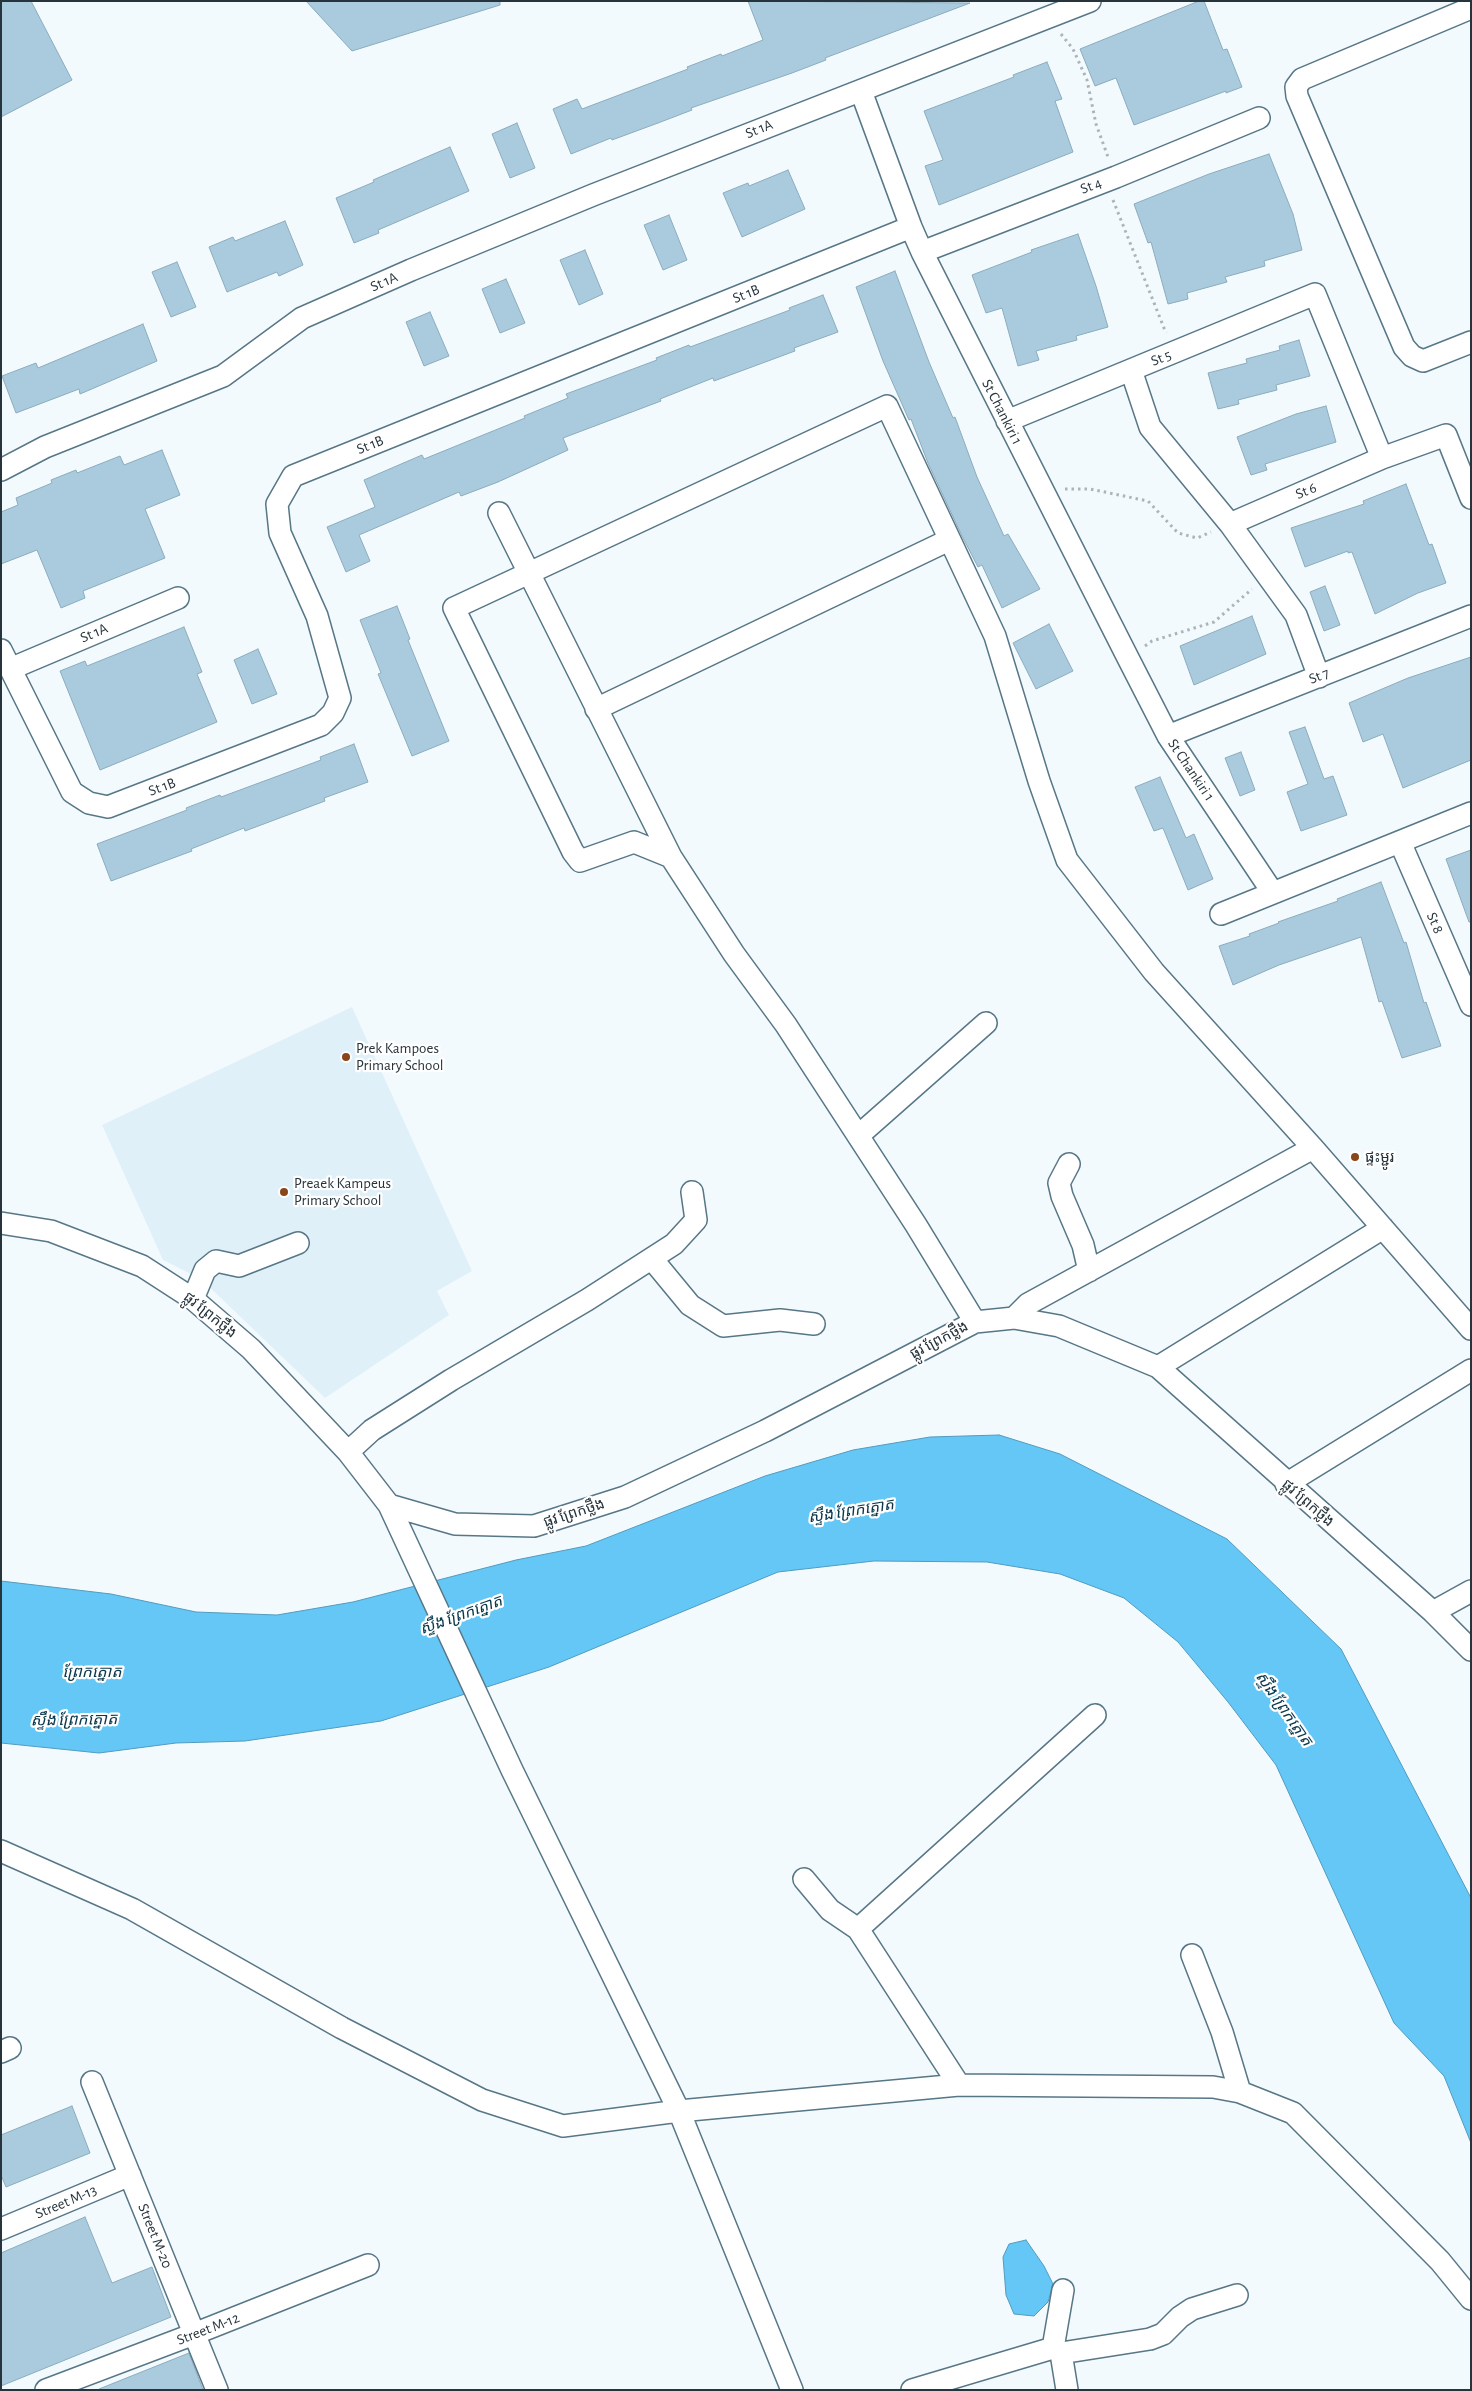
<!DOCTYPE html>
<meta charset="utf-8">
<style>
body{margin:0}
#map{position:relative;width:1472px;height:2391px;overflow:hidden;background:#f3fafe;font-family:"Alegreya Sans",sans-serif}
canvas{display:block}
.frame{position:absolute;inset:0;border:2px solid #27343b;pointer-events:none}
</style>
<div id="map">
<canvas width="1472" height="2391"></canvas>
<div class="frame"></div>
</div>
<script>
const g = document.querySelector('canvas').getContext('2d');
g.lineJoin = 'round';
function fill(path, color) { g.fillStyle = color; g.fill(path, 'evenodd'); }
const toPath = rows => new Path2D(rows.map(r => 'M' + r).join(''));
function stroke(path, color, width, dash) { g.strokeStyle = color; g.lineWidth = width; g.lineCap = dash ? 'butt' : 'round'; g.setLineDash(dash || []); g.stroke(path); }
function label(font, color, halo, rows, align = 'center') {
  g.font = font + ' "Alegreya Sans","Noto Sans Khmer",sans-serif'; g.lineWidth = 4.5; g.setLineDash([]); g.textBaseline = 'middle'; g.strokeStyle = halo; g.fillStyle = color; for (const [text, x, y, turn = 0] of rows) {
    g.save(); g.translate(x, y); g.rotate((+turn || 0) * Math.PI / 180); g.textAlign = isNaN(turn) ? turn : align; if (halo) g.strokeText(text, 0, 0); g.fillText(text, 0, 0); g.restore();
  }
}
const built = toPath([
 [352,1007,472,1271,437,1291,449,1315,325,1398,201,1279,163,1260,102,1125]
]);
const water = toPath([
 [999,1435,1060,1454,1227,1539,1341,1649,1471,1898,1471,2143,1444,2076,1394,2023,1276,1765,1228,1702,1178,1642,1124,1598,1060,1574,987,1562,874,1561,778,1572,549,1667,381,1721,245,1741,176,1743,99,1753,1,1743,1,1581,111,1594,196,1612,277,1615,353,1602,516,1560,586,1546,765,1476,853,1450,930,1437,999,1435],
 [1026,2240,1044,2266,1053,2284,1048,2302,1034,2316,1014,2314,1006,2295,1003,2257,1009,2244,1026,2240]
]);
const building = toPath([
 [1,1,31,1,72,80,1,117,1,1],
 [306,1,500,1,500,5,352,51,306,1],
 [748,1,970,3,825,58,826,60,792,73,691,108,692,110,658,123,612,140,611,138,571,154,553,109,577,99,582,109,688,69,687,67,721,54,722,56,763,40,748,1],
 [1199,1,1204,1,1223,50,1227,49,1242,87,1226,93,1226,91,1134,125,1116,78,1095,86,1080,49,1199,1],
 [1047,62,1062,99,1055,101,1073,152,939,205,925,166,943,160,924,111,1014,77,1013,75,1047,62],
 [517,123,535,168,510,178,492,134,517,123],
 [450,147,469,191,378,230,379,233,354,243,336,198,374,182,373,180,450,147],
 [1269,154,1293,214,1302,250,1264,261,1265,266,1225,277,1227,282,1187,293,1188,299,1168,304,1151,242,1148,243,1134,204,1209,174,1269,154],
 [788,170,805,209,742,237,723,193,748,183,749,186,788,170],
 [669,215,687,260,663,270,644,225,669,215],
 [285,221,303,265,279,276,277,272,227,292,209,247,233,237,235,241,285,221],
 [1078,234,1096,286,1108,327,1076,336,1077,340,1036,351,1039,360,1018,366,1002,308,986,313,972,275,1032,252,1031,250,1078,234],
 [585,250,603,294,579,305,560,260,585,250],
 [177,262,196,307,171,317,152,272,177,262],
 [895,271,929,362,953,418,955,417,977,477,1004,536,1008,534,1040,589,1002,608,982,565,978,567,962,536,928,463,911,419,909,420,883,361,856,287,895,271],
 [506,279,525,323,500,333,482,289,506,279],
 [823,295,838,332,794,348,795,351,714,381,713,378,660,399,661,401,563,438,568,450,498,482,461,496,459,492,359,535,370,561,346,572,327,527,375,507,364,480,422,455,424,459,525,418,524,416,568,398,566,394,657,360,656,358,689,345,690,347,790,310,789,308,823,295],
 [430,312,449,356,424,366,406,322,430,312],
 [143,324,157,361,80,394,79,389,16,413,2,376,36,363,38,368,143,324],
 [1299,340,1310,376,1276,385,1277,390,1238,400,1239,404,1218,409,1208,373,1247,363,1246,359,1280,350,1279,346,1299,340],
 [1326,406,1336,442,1265,464,1267,470,1251,475,1237,437,1296,414,1326,406],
 [162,450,180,495,145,509,165,558,83,591,85,598,61,608,37,550,1,564,1,512,18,505,16,498,52,483,51,480,76,470,77,473,120,456,124,465,162,450],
 [1406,484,1429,545,1432,544,1446,583,1418,593,1375,614,1352,552,1348,553,1348,551,1305,567,1291,528,1364,504,1363,501,1406,484],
 [1325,586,1340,625,1324,631,1310,592,1325,586],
 [397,606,410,639,408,640,449,741,412,756,378,674,381,673,360,620,397,606],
 [1252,616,1266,654,1194,685,1180,646,1252,616],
 [1049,624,1073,671,1036,689,1013,643,1049,624],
 [184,627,202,672,197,674,217,722,100,770,60,671,85,661,87,666,184,627],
 [258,649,277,694,252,704,234,660,258,649],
 [1471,657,1471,760,1403,788,1383,734,1363,742,1349,703,1408,678,1471,657],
 [1305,727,1324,779,1333,776,1347,815,1301,831,1287,792,1308,784,1289,732,1305,727],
 [354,744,368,782,324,798,325,801,245,831,244,828,191,849,192,851,111,881,97,844,187,810,186,808,220,795,221,797,321,760,320,757,354,744],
 [1241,752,1255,790,1240,796,1225,758,1241,752],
 [1160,777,1186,838,1194,834,1213,879,1188,890,1163,828,1154,831,1135,787,1160,777],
 [1471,850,1471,922,1469,922,1446,859,1471,850],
 [1381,882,1404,943,1406,942,1424,1003,1426,1002,1441,1046,1402,1058,1382,1001,1379,1002,1361,937,1279,965,1233,985,1219,946,1250,936,1249,934,1279,923,1278,922,1338,901,1337,899,1381,882],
 [72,2106,90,2153,6,2187,1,2175,1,2135,72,2106],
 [85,2217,112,2283,152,2267,171,2317,1,2386,1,2253,85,2217],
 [189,2353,203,2390,100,2390,99,2389,189,2353]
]);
const path = toPath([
 [1061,34,1073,49,1087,80,1096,124,1108,157],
 [1113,200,1166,333],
 [1065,489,1090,489,1148,501,1178,533,1197,538,1211,532],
 [1145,646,1152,641,1214,622,1252,589]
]);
const minor = toPath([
 [1471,8,1302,79,1296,87,1297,96,1404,347,1412,356,1423,361,1471,342],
 [861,91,911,227,922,252,1128,658,1168,736,1273,893],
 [922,252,1116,177,1259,118],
 [1131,370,1150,427,1230,524,1296,615,1319,677],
 [1007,421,1315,294,1382,458,1446,435,1471,498],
 [1,470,45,447,223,376,302,318,411,270,593,195,1090,1],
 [499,513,671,857],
 [1230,524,1382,458],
 [1,650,72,792,89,803,108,807,321,725,333,713,340,698,317,616,280,533,277,504,293,476,911,227],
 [10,669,178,598],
 [596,709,949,540],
 [1168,736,1471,616],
 [1400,842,1471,1005],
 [1221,914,1471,813],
 [858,1136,986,1023],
 [1069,1164,1059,1183,1062,1196,1083,1245,1089,1271],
 [1,1223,51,1231,142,1266,193,1299,251,1349,348,1452,389,1505,512,1770,679,2111,792,2390],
 [652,1259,690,1305,723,1326,780,1320,814,1324],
 [193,1299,205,1270,216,1261,239,1266,298,1243],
 [1014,1318,1028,1304,1313,1148],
 [975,1322,916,1225,786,1025,734,954,671,857,634,842,580,861,573,852,454,608,887,406,995,636,1039,781,1067,860,1154,972,1313,1148,1471,1329],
 [1158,1367,1383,1228],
 [348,1452,372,1430,451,1380,587,1300,674,1244,696,1220,692,1192],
 [1286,1484,1471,1370],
 [389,1505,455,1524,534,1526,625,1497,765,1431,975,1322,1014,1318,1059,1326,1158,1367,1433,1612,1471,1650],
 [1433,1612,1471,1591],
 [1,1851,132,1909,342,2028,482,2100,563,2126,679,2111,959,2085,1213,2087,1240,2092,1293,2113,1440,2261,1471,2299],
 [804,1879,830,1910,858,1929,959,2085],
 [858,1929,1095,1715],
 [1192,1955,1222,2032,1240,2092],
 [1,2052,10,2048],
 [92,2082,217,2390],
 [1,2229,130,2175],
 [1053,2348,1063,2290],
 [1061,2353,1067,2390],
 [46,2390,194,2334,368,2265],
 [912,2390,1053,2348,1061,2353,1150,2339,1163,2334,1180,2317,1192,2309,1237,2295]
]);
const markers = [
 [346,1057,5,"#894618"],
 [1355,1157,5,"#894618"],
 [284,1192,5,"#894618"]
];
const streetNames = [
 ["St 1A",759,129,-22],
 ["St 4",1091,186,-21],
 ["St 1A",384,282,-24],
 ["St 1B",746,294,-22],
 ["St 5",1161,358,-22],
 ["St Chankiri 1",1002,412,63],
 ["St 1B",370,445,-22],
 ["St 6",1306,491,-23],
 ["St 1A",94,633,-23],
 ["St 7",1319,676,-22],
 ["St Chankiri 1",1191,770,56],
 ["St 1B",162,787,-20],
 ["St 8",1435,923,66],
 ["ផ្លូវ ព្រែកថ្លឹង",210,1315,39],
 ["ផ្លូវ ព្រែកថ្លឹង",939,1340,-28],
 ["ផ្លូវ ព្រែកថ្លឹង",1308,1503,41],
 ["ផ្លូវ ព្រែកថ្លឹង",574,1513,-18],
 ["Street M-13",66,2202,-23],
 ["Street M-20",155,2236,68],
 ["Street M-12",208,2329,-21]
];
const poiNames = [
 ["Prek Kampoes",356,1048],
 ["Primary School",356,1065],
 ["ផ្ទះម្ជូរ",1365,1157],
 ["Preaek Kampeus",294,1183],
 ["Primary School",294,1200]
];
const waterNames = [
 ["ស្ទឹង ព្រែកត្នោត",851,1511,-9],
 ["ស្ទឹង ព្រែកត្នោត",461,1615,-20],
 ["ព្រែកត្នោត",92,1672],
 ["ស្ទឹង ព្រែកត្នោត",1284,1709,55],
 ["ស្ទឹង ព្រែកត្នោត",74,1720,-1]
];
fill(built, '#dff0f9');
fill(water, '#64c7f6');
stroke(water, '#529bbe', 1);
fill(building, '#a9cbdd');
stroke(building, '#8bacbd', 1);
stroke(minor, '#577686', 24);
stroke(path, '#abb4b9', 3, [2.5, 4]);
stroke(minor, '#fff', 21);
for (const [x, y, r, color] of markers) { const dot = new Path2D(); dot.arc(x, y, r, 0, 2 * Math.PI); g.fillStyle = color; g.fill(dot); stroke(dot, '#fff', 2); }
label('15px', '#27343b', '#fff', streetNames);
label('15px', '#27343b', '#fff', poiNames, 'left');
label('italic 16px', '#0b384b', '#fff', waterNames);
</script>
